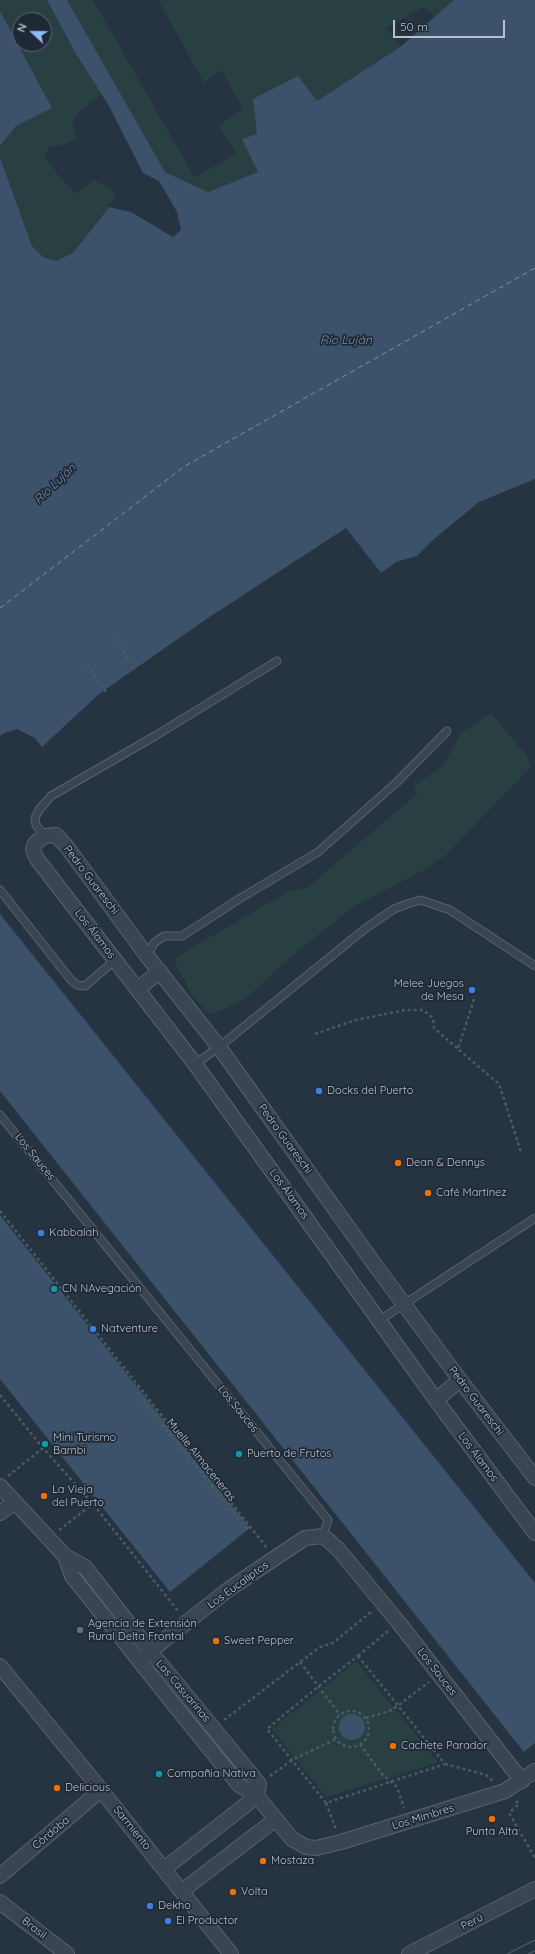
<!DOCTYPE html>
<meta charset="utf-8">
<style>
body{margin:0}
#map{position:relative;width:535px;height:1954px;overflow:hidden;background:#263341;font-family:Quicksand,sans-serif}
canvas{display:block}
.north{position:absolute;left:12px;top:12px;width:40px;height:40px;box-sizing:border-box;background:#1f2936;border:1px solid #5c6572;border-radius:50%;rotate:292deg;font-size:11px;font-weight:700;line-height:16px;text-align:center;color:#b8c0cb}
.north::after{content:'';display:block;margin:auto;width:14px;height:18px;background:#91bbf7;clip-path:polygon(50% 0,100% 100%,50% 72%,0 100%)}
.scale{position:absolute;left:393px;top:20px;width:112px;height:18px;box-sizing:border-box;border:2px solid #b8c0cb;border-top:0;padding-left:5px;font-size:12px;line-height:14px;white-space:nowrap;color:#b8c0cb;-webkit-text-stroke:3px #1f2936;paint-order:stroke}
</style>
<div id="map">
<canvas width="535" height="1954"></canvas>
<div class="north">N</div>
<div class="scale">50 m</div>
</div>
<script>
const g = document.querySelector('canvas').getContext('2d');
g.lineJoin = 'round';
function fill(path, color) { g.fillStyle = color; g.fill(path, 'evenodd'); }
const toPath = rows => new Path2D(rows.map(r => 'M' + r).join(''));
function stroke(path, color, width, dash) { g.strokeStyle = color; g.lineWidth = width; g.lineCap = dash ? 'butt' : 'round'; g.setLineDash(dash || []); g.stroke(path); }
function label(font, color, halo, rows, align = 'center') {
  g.font = font + ' Quicksand,sans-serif'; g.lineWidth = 3.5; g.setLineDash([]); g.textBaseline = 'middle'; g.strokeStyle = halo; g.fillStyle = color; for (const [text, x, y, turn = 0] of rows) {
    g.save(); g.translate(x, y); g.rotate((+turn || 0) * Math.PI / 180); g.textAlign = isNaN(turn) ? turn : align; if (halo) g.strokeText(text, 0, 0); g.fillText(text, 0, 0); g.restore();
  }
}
const green = toPath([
 [0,0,47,0,76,54,101,94,81,110,73,121,76,139,63,145,49,146,45,157,62,180,77,194,93,180,113,189,115,198,73,253,56,261,43,257,32,247,0,158,0,146,16,126,52,108,0,11],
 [20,20,44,20,44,44,20,44],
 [67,0,93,0,195,178,236,153,218,126,243,108,221,70,204,83,158,0,454,0,435,16,423,7,387,28,400,47,317,101,257,134,243,139,258,172,208,192,165,172],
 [491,713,526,755,531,767,446,855,424,870,353,907,294,954,245,999,210,1015,193,997,174,960,188,950,289,891,307,888,418,793,413,787,443,765,462,732],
 [356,1661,438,1762,326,1797,272,1729]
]);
const water = toPath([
 [47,0,67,0,165,172,208,192,258,172,242,139,257,134,253,99,298,76,317,101,400,47,454,0,535,0,535,479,479,502,434,539,417,556,396,562,381,573,346,528,208,618,99,694,42,747,35,738,17,729,2,734,0,736,0,158,32,246,43,257,56,261,73,253,109,207,131,212,173,237,181,230,177,212,159,181,143,173,109,106,76,54],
 [0,11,52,108,16,126,0,146],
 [0,914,535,1583,535,1743,524,1752,0,1091],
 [0,1215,250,1528,170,1592,0,1379],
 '339 1727a13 13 0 1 1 26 0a13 13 0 1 1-26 0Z'
]);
const ferry = toPath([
 [0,608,185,466,535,268]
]);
const path = toPath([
 [119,636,116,640,136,671],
 [87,665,106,692],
 [474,999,458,1049,499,1084,521,1152],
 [315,1034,356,1020,405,1010,423,1010,433,1018,434,1028,458,1049],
 [0,1211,267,1548],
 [0,1395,43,1448,93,1504,178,1611],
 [143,1401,247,1529],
 [8,1476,43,1448],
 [59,1530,93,1504],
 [358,1656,445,1764,326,1803,267,1729,319,1686,358,1656],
 [358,1656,388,1631],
 [300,1662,340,1715],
 '333 1729a18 18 0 1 1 36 0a18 18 0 1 1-36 0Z',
 [366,1718,392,1710,429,1682],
 [224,1720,320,1647,333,1643,372,1611],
 [360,1744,382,1774,397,1787,404,1808],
 [445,1764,486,1775,493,1781],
 [270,1776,292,1760,336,1739],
 [516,1801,519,1804,509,1813,535,1858],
 [326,1803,336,1829]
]);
const lane = toPath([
 [45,836,36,825,35,818,39,810,51,796,155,736,277,661],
 [0,890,71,980,77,985,85,986,115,960],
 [147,956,154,943,164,936,182,936,239,899,318,852,397,782,447,731],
 [195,1064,219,1047,366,928,394,909,407,904,421,900,450,910,535,966],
 [0,1115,328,1520,323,1536],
 [380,1320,535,1218]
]);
const street = toPath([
 [138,989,160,971],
 [436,1400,460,1380],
 [535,1478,460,1380,375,1265,219,1047,147,956,67,847,56,835,45,836,35,843,33,850,37,859,195,1064,436,1400,535,1533],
 [0,1486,65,1556,85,1567,150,1651,259,1784,257,1796,292,1839,306,1847,316,1848,341,1842,505,1791,535,1771],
 [0,1513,15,1502],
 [65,1556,72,1576,176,1707,239,1785,257,1796,164,1869],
 [139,1660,229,1589,275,1558,305,1538,323,1536,338,1549,399,1623,522,1781],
 [0,1666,101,1790,231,1954],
 [0,1876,101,1790],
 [182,1891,276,1819],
 [0,1902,67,1954],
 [409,1954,535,1889]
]);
const tram = toPath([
 [507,1954,535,1940],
 [528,1954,535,1951]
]);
const markers = [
 [472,990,4,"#3f7fe0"],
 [319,1091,4,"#3f7fe0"],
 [398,1163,4,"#e8710a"],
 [428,1193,4,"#e8710a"],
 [41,1233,4,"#3f7fe0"],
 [54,1289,4,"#0f9aa8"],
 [93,1329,4,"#3f7fe0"],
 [45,1444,4,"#0f9aa8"],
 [239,1454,4,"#0f9aa8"],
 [44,1496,4,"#e8710a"],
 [80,1630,4,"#5c6f8a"],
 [216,1641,4,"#e8710a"],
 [393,1746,4,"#e8710a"],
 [159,1774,4,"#0f9aa8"],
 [57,1788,4,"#e8710a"],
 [492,1819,4,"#e8710a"],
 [263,1861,4,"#e8710a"],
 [233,1892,4,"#e8710a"],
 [150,1906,4,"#3f7fe0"],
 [168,1921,4,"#3f7fe0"]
];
const streetNames = [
 ["Pedro Guareschi",91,880,53],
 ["Los Álamos",95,934,52],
 ["Pedro Guareschi",285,1139,54],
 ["Los Sauces",35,1157,51],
 ["Los Álamos",289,1194,54],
 ["Pedro Guareschi",476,1401,53],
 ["Los Sauces",238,1409,51],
 ["Los Álamos",478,1457,53],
 ["Muelle Almaceneras",201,1460,51],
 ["Los Eucaliptos",238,1585,-36],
 ["Los Sauces",437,1672,52],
 ["Las Casuarinas",183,1691,50],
 ["Los Mimbres",423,1817,-17],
 ["Sarmiento",132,1828,51],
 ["Córdoba",51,1833,-40],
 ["Perú",472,1922,-27],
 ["Brasil",34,1928,38]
];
const poiNames = [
 ["Melee Juegos",464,984,"right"],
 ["de Mesa",464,997,"right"],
 ["Docks del Puerto",327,1091],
 ["Dean & Dennys",406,1163],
 ["Café Martínez",436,1193],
 ["Kabbalah",49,1233],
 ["CN NAvegación",62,1289],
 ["Natventure",101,1329],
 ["Mini Turismo",53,1438],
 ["Bambi",53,1451],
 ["Puerto de Frutos",247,1454],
 ["La Vieja",52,1490],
 ["del Puerto",52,1503],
 ["Agencia de Extensión",88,1624],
 ["Rural Delta Frontal",88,1637],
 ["Sweet Pepper",224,1641],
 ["Cachete Parador",401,1746],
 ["Compañia Nativa",167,1774],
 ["Delicious",65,1788],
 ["Punta Alta",492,1832,"center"],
 ["Mostaza",271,1861],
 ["Volta",241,1892],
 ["Dekho",158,1906],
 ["El Productor",176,1921]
];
const waterNames = [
 ["Río Luján",346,340],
 ["Río Luján",55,484,-44]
];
fill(green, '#294042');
fill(water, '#3c516a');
stroke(ferry, '#7891ad', 1, [5, 4]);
stroke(lane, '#59626e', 9);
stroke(street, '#59626e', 16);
stroke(path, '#475d5f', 2.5, [3, 3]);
stroke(lane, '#3b4451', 7);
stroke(street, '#3b4451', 14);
stroke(tram, '#5d6978', 1);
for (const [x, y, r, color] of markers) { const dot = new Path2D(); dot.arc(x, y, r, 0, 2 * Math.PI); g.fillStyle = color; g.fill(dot); stroke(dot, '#1f2936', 1.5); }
label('11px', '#b8c0cb', '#1f2936', streetNames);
label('11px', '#b8c0cb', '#1f2936', poiNames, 'left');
label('italic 12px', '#7891ad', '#1f2936', waterNames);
</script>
